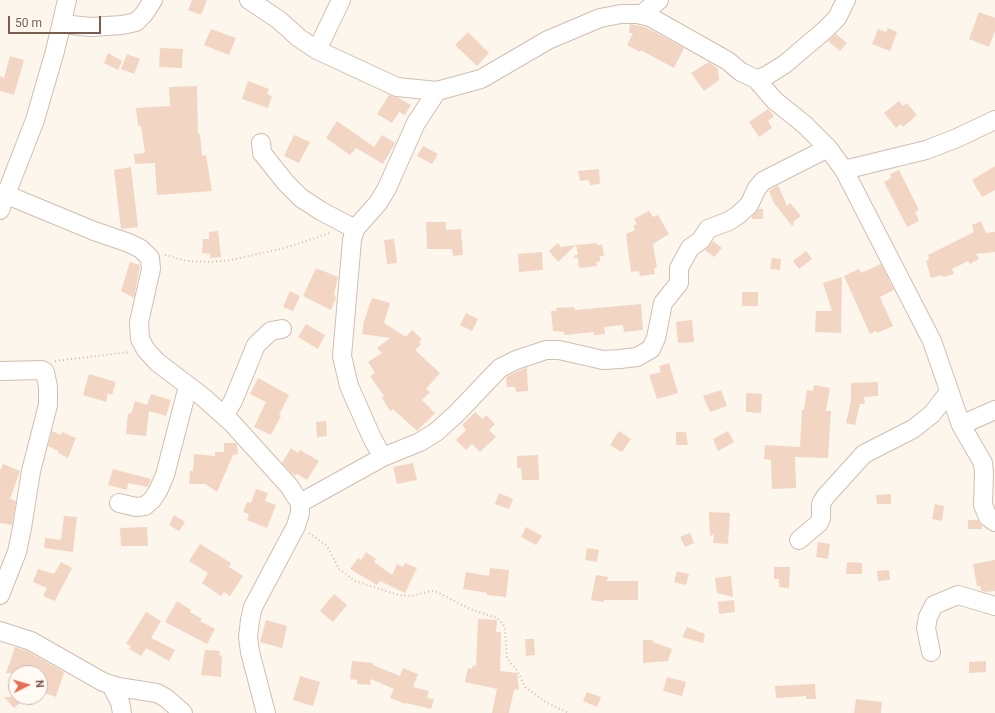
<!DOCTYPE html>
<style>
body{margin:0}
#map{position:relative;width:995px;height:713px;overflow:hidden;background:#fdf6ec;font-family:Roboto,sans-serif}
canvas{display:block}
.north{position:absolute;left:8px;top:665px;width:40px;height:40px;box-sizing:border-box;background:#fffaf3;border:1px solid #cabbb1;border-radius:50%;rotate:85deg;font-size:11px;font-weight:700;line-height:16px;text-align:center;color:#7a5c4d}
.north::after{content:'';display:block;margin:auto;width:14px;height:18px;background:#e76f51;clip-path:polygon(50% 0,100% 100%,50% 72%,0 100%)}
.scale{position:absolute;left:8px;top:16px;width:93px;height:18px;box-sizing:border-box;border:2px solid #7a5c4d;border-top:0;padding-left:5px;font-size:12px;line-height:14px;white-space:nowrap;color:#7a5c4d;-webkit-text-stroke:3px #fffaf3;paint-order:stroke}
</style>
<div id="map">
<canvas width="995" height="713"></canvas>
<div class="north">N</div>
<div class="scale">50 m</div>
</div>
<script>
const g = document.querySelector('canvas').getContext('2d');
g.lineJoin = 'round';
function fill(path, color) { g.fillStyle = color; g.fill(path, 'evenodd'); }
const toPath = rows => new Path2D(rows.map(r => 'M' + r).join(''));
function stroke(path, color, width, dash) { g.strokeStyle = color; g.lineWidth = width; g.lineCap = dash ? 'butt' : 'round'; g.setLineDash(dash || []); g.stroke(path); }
const building = toPath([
 [192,0,207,0,201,15,188,10],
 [979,12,995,18,995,31,989,47,969,39],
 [630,24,645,27,684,48,674,68,648,54,641,50,640,52,627,45,633,33,629,33],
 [888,28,897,32,890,51,872,44,878,29,886,32],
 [211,29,236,38,229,55,204,45],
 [468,32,489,53,477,66,455,45],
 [836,34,847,43,840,51,828,41],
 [160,48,183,49,182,68,159,67],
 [108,53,122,61,118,70,104,63],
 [127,54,140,59,134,74,121,69],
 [10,56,24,60,14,95,0,91,0,76,4,78],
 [709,62,718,69,719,80,704,91,691,73],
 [248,81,269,89,267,94,272,96,268,108,242,99],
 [197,86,198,134,200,134,202,156,206,155,212,191,157,195,155,163,135,164,134,154,145,153,141,126,138,126,136,108,170,106,169,87],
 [389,95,399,98,411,105,405,115,399,112,392,123,377,114],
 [899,101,903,106,907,103,917,115,903,127,901,124,896,128,884,113],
 [768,109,774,116,768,121,772,128,759,137,749,122],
 [337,121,374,147,382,135,395,143,383,164,356,148,350,155,326,138],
 [294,135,310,142,299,163,284,156],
 [423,146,438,154,432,164,417,156],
 [995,166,995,190,982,197,972,180],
 [131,167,138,227,121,229,114,170],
 [599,169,600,184,590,185,589,180,580,181,578,171],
 [899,170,919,210,915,212,919,221,907,227,884,182,891,178,890,174],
 [778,185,787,206,790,203,801,216,793,222,794,225,792,226,774,203,769,191],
 [759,209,763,209,763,219,752,219,752,216],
 [649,211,653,217,658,215,669,234,653,244,657,268,654,268,655,274,640,276,639,271,631,272,626,234,635,230,633,226,637,224,634,219],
 [981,221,986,233,995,232,995,252,976,254,979,259,970,264,968,261,952,269,954,274,943,277,942,275,931,278,926,261,929,260,928,255,974,232,972,225],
 [426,222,446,222,446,230,461,229,463,255,453,256,452,249,427,249],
 [218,231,221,257,210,258,210,254,202,253,203,239,209,239,209,232],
 [394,239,397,263,387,264,384,240],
 [713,241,722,248,714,257,705,250],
 [558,243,561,247,576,245,558,262,549,251],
 [597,243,597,246,602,244,604,256,600,256,600,261,596,262,597,266,579,268,578,258,574,258,574,256,578,254,576,245],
 [806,251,812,259,799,269,793,261],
 [542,252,543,270,519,272,518,254],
 [772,258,781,259,780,270,770,269],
 [130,262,140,265,134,298,121,291],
 [881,264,894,290,880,297,893,326,877,333,876,331,870,334,844,276,859,269,861,273],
 [316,268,338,277,334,294,336,298,331,310,303,296],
 [842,277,841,333,815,332,816,311,832,311,823,283],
 [290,291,300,296,293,311,283,307],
 [742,292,758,292,758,306,742,306],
 [372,298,390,303,384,323,406,337,412,330,422,339,419,342,421,344,415,350,440,373,426,389,430,392,422,400,435,413,417,431,393,409,390,411,382,398,384,396,370,376,375,373,368,362,382,353,377,348,390,338,362,334,364,321],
 [641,304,643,330,624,332,623,325,604,327,605,334,594,335,594,332,565,335,564,332,553,331,551,311,557,311,556,308,574,307,575,310],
 [466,313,478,319,472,331,460,325],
 [692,320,694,342,678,343,676,322],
 [306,324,325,335,318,349,298,337],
 [669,363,678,393,657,399,649,375,661,372,659,366],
 [527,367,528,391,516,392,515,387,507,387,506,377],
 [89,374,116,382,112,395,108,393,106,402,83,395],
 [258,378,289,395,279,415,281,416,271,435,254,427,266,402,250,394],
 [878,382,878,396,864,397,865,404,860,404,855,425,846,423,851,401,851,383],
 [814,385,830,388,826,411,831,411,828,458,795,457,796,488,772,489,771,460,764,459,765,445,800,447,802,410,804,410,807,390,813,391],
 [721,390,727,406,710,412,703,396],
 [746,393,762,394,761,413,746,412],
 [151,394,171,400,166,416,149,411,146,436,126,434,128,413,131,414,135,401,147,405],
 [475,412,483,419,486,415,495,424,489,430,496,437,480,452,472,444,466,450,456,440,466,430,462,425],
 [326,421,327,436,317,437,316,422],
 [52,431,61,435,62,432,76,438,68,458,58,453,58,451,48,446],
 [619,431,631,439,622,452,610,445],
 [728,431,734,442,718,451,713,439],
 [676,432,686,432,688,445,676,445],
 [224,443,236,443,237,445,238,454,233,455,217,492,205,484,189,484,190,471,193,471,194,454,215,456,215,452,224,452],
 [291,448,298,453,300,450,319,461,307,480,297,474,295,476,282,463],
 [538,455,539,480,522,480,521,468,517,468,517,456],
 [413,463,417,480,397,484,393,467],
 [3,464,20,471,10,499,16,501,12,525,0,523,0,471],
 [113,469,151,479,150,482,148,487,128,483,127,490,108,485],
 [256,489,268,493,265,501,276,505,267,528,247,520,249,514,243,512,247,502,251,503],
 [499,493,513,499,509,509,495,504],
 [891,494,891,504,877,504,876,495],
 [935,504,944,506,942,521,932,519],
 [709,512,730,513,728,544,713,543,714,534,710,536],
 [174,515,185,522,179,531,169,525],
 [64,516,77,517,73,552,44,548,45,538,61,540],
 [968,520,978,520,982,526,982,529,968,529],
 [147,527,148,546,121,546,120,528],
 [526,527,542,536,536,545,521,537],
 [690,533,694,543,685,547,680,537],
 [818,542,830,544,828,559,816,557],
 [200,544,231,563,229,567,243,576,230,596,224,592,221,596,202,583,208,573,189,561],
 [587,548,599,550,597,562,585,560],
 [366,552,376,559,374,562,392,575,397,564,403,567,405,563,417,568,405,593,380,581,377,585,350,569,358,558,361,560],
 [995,560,995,591,986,592,981,591,980,586,977,586,973,564],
 [61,562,72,568,55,601,43,596,47,588,33,582,38,569,54,574],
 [847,562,862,563,862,574,846,574],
 [774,567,790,567,789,588,779,587,779,579,774,579],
 [490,568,509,570,506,597,487,595,487,593,463,589,466,572,489,576],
 [889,570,890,580,878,581,877,571],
 [677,571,689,574,686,585,674,582],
 [596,575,608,577,607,581,638,581,638,600,604,600,604,602,591,600],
 [731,576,733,597,717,593,715,578],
 [334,594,347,605,333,622,320,611],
 [734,600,735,612,719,614,718,602],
 [177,601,191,610,190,612,202,619,200,621,215,629,207,644,165,622],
 [146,612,161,621,151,638,175,650,169,661,146,648,141,656,129,649,131,646,126,644],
 [478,619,497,620,496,632,501,632,500,671,517,673,519,689,514,690,509,713,492,713,497,689,465,682,468,668,472,669,473,665,476,666],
 [266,620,287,626,282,648,260,642],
 [687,627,705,634,703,643,682,637],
 [525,639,534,639,535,655,526,656],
 [643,640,653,640,653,642,672,649,668,661,643,663],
 [15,647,27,651,64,672,56,697,45,693,46,687,40,685,40,673,6,673],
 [205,650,220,651,219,655,222,656,221,677,201,675],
 [352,661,373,663,373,665,400,676,403,668,418,674,413,687,429,691,427,698,434,699,431,709,406,703,406,704,390,698,394,689,371,679,370,685,357,684,357,680,350,679],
 [986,661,986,672,969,673,969,662],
 [300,676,320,682,313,706,293,700],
 [667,677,686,682,682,696,663,691],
 [815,684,816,699,806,699,806,696,776,698,775,686],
 [587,692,601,697,597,707,583,701],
 [4,697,27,697,14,708],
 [856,699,882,702,881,713,854,713]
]);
const path = toPath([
 [165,255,187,261,212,262,231,260,285,248,330,233],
 [55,361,130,352],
 [309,533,327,546,339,569,355,581,399,595,412,596,431,591,437,592,470,609,497,618,503,624,505,630,507,658,518,672,525,687,547,703,569,713]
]);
const minor = toPath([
 [249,0,279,20,299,38,317,50,397,87,437,91,481,79,548,40,600,18,621,14,637,14,650,17,728,61,741,72,756,79,766,76,785,64,825,30,837,18,846,0],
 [641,15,659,0],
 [62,24,91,27,122,25,136,22,144,14,153,0],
 [317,50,341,0],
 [756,79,774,100,805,125,828,148,844,170,932,341,961,425,983,463,984,473,983,505,988,517,995,522],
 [261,143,262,153,286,183,301,198,321,211,355,229],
 [844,170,926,150,957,138,995,120],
 [7,195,94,231,129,243,141,249,150,258,151,269,139,322,140,339,146,350,157,362,203,397,232,423,289,486,300,503,300,513,296,526,253,607,250,620,248,637,250,652,266,713],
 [0,210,35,120,55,51,67,0],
 [0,371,42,370,45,372,48,387,48,405,31,471,22,528,17,552,0,595],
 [224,416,233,401,256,345,271,331,282,329],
 [961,425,995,410],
 [383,457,373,440,349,386,342,356,352,240,355,229,378,203,387,188,416,123,437,91],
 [119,503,136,507,145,506,152,500,158,491,165,475,188,386],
 [300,503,383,457,420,442,436,432,456,414,500,368,516,360,546,350,559,350,603,360,620,359,637,357,651,349,656,338,663,303,679,283,679,268,690,248,701,240,708,229,729,221,738,215,749,205,757,188,763,181,828,148],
 [799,540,819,523,821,518,821,504,825,497,864,454,913,429,932,414,949,392],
 [0,631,31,641,103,682,118,687,157,693,166,698,183,713],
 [931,652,926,628,928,617,934,605,958,595,995,606],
 [111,685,120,702,122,713]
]);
fill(building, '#f3d5c3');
stroke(minor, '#d1beb0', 20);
stroke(path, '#d9b8a5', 2, [1, 3]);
stroke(minor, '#fff', 18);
</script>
